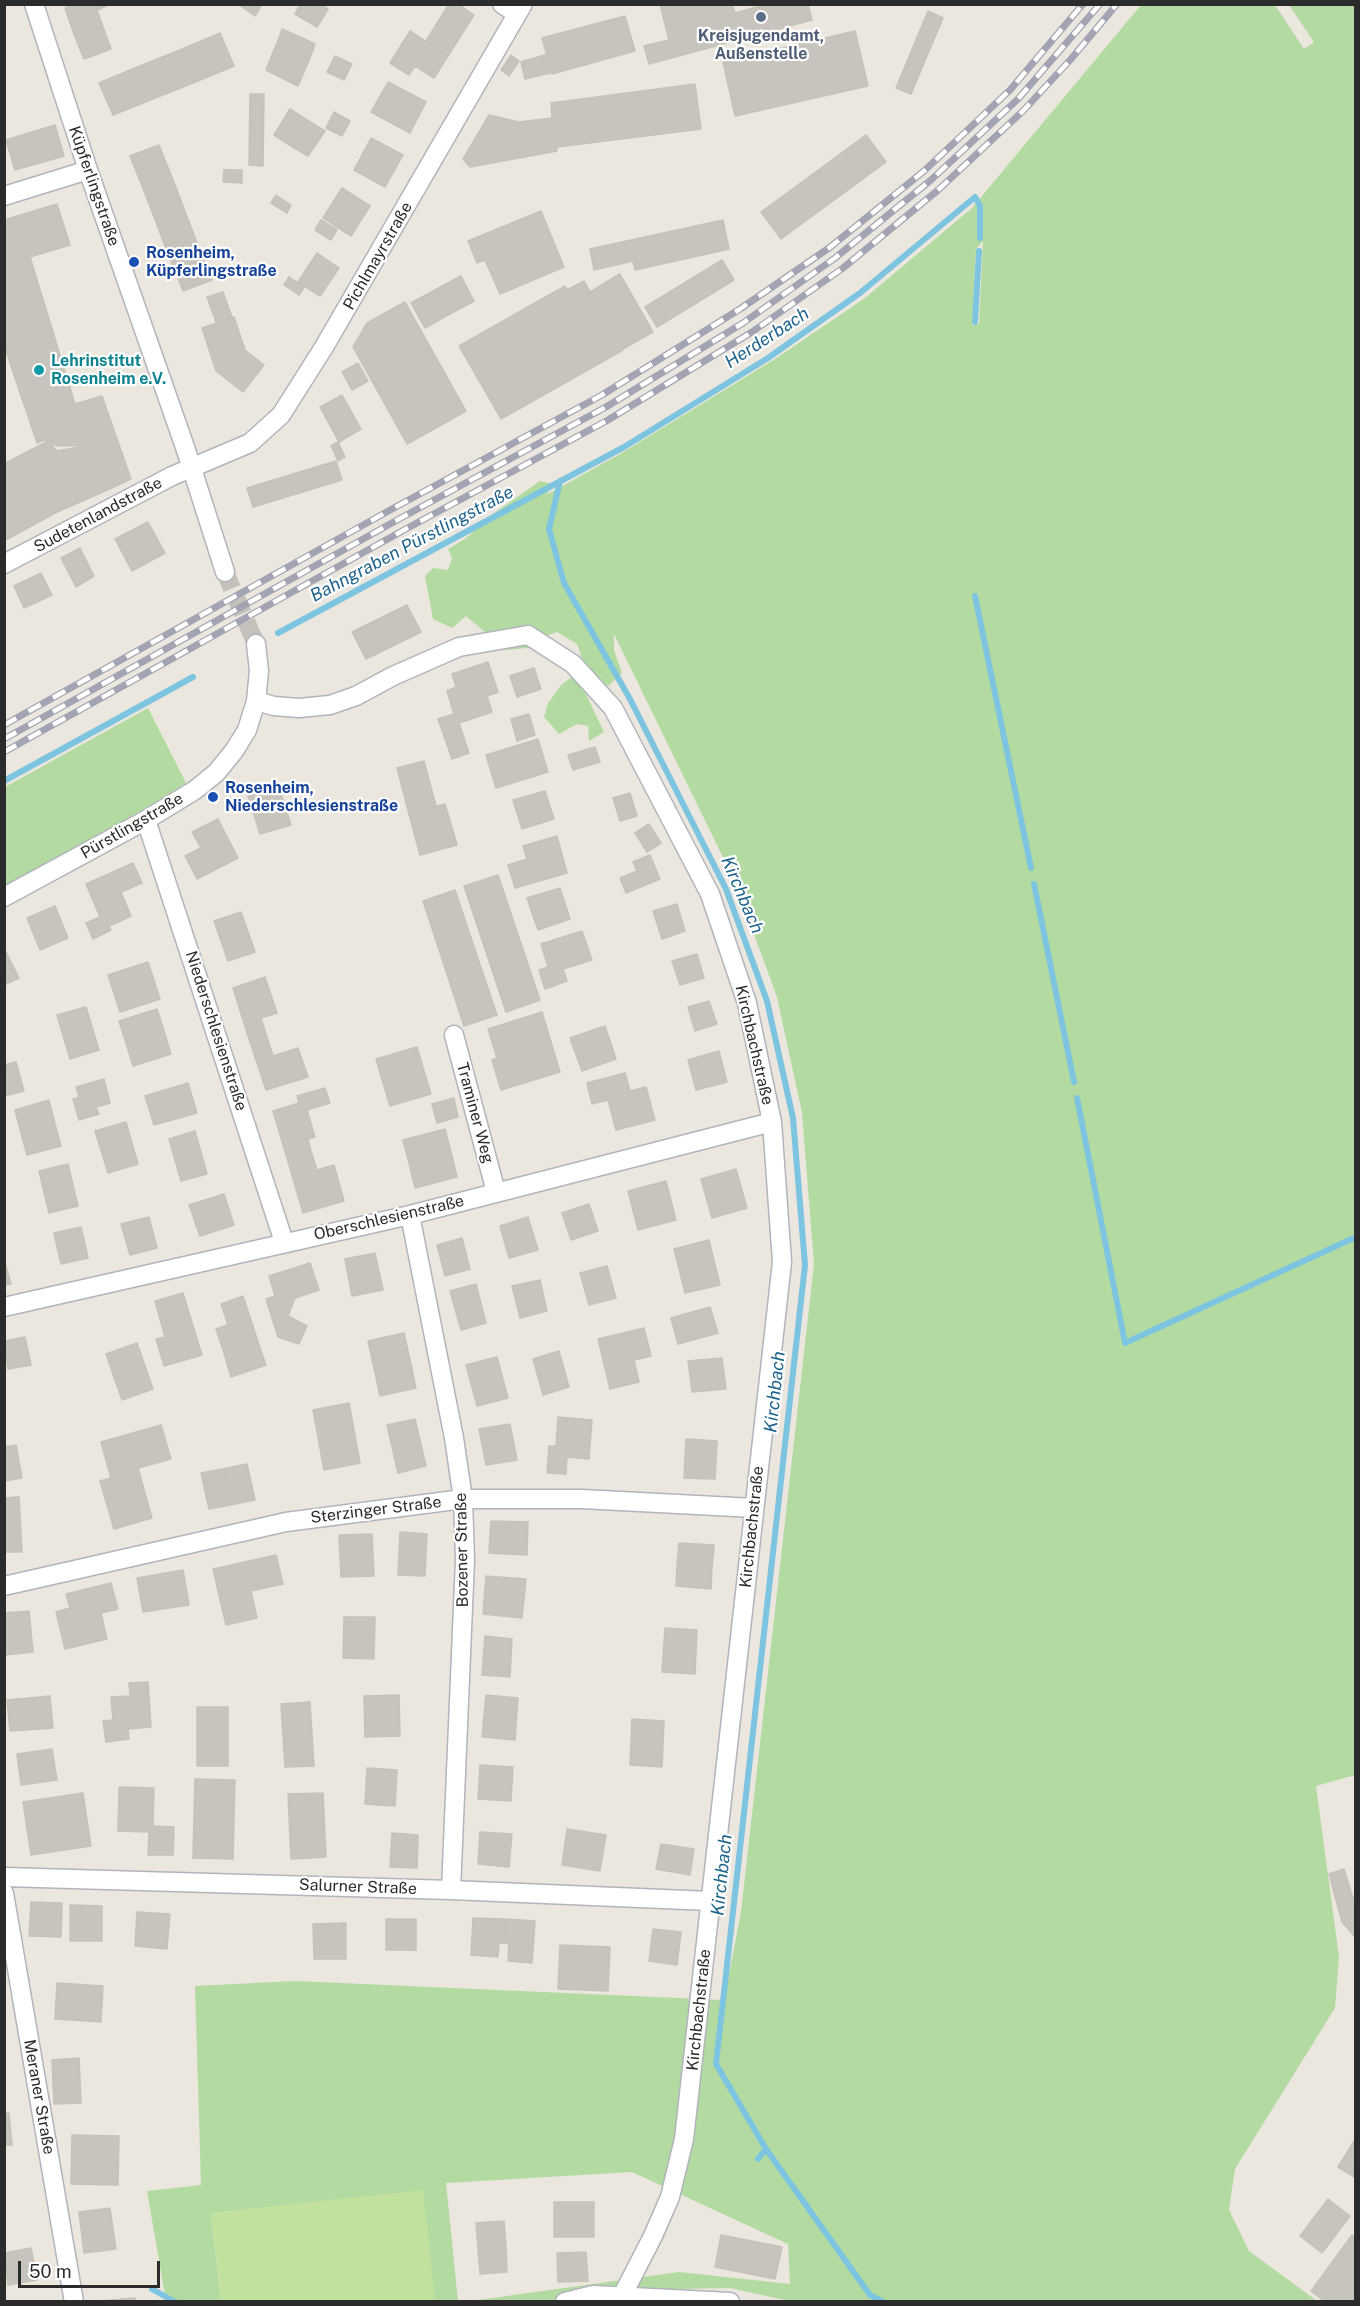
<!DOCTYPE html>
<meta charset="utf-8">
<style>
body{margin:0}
#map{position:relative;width:1360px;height:2306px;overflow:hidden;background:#ebe6de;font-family:"Public Sans",sans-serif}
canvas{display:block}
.frame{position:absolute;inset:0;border:6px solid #2b2b2b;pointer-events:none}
.scale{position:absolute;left:18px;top:2261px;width:142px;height:27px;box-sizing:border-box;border:3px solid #2b2b2b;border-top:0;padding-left:8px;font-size:18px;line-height:21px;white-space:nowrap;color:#2b2b2b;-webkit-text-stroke:4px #fff;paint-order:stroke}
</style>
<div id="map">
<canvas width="1360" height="2306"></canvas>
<div class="frame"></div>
<div class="scale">50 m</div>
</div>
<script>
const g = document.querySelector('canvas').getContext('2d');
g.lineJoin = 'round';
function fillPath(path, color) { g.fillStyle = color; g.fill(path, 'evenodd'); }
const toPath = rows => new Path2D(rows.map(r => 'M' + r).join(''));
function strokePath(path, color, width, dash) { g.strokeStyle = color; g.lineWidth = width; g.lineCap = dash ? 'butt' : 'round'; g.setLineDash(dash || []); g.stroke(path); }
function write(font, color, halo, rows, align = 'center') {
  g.font = font + ' "Public Sans",sans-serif'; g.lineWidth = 4.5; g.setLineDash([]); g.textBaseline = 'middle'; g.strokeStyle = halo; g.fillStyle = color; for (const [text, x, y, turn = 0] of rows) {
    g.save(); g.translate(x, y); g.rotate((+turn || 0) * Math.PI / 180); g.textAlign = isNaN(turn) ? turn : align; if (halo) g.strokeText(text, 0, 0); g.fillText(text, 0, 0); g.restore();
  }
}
const green = toPath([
 [1141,5,1275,5,1304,49,1314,42,1289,5,1355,5,1355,1775,1316,1786,1339,1957,1335,2008,1235,2169,1229,2210,1249,2251,1317,2301,794,2302,730,2288,676,2289,659,2301,471,2301,679,2272,790,2284,788,2244,632,2172,446,2183,458,2301,420,2301,435,2299,211,2213,221,2301,166,2301,147,2191,201,2185,195,1986,295,1981,724,2000,741,1912,814,1264,802,1113,777,997,735,882,614,634,614,650,622,673,608,686,595,684,582,686,604,732,589,741,588,726,577,724,559,734,544,717,548,703,562,684,585,668,577,644,557,632,543,637,528,648,506,650,466,616,452,628,433,619,425,576,433,568,448,570,452,558,448,549,465,539,497,511,540,481,549,483,548,494,620,454,775,359,865,298,972,208],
 [983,241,979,324,972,325,976,249],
 [148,708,186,783,143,812,5,887,5,787]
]);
const pitch = toPath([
 [423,2190,435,2300,221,2301,211,2213]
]);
const stream = toPath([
 [975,322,979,251],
 [560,481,549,529,564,583,630,699,726,889,767,1001,793,1118,805,1265,716,2064,766,2149,870,2295,883,2302],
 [975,596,1031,868],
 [278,633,624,447,768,358,860,293,975,197,980,206,980,238],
 [4,781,193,677],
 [1034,884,1074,1082],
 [1077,1098,1125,1343,1356,1237],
 [758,2159,766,2149],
 [152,2289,175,2302]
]);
const building = toPath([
 [74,4,111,4,97,10,103,27,75,37,65,8,74,4],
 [238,4,262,4,255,16,238,4],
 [300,4,320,4,328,9,317,27,295,14,300,4],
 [449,4,458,4,474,15,448,56,426,41,449,4],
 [660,4,732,4,735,13,767,4,808,4,812,20,649,64,644,46,669,40,660,4],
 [928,11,943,18,911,94,896,88,928,11],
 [625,16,635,51,552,74,542,38,625,16],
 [103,27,111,49,84,59,75,37,103,27],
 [282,29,315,44,310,58,277,43,282,29],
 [410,31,448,56,434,78,415,66,409,75,390,63,410,31],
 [855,31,868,86,735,116,723,62,855,31],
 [220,33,234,66,193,83,180,50,220,33],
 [277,43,310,58,304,72,271,57,277,43],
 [180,50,193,83,153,99,140,66,180,50],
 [511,55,519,61,509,76,501,70,511,55],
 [545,55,550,73,525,79,521,62,545,55],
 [335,56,352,64,344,80,327,72,335,56],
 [271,57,304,72,298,86,266,70,271,57],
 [140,66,153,99,113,115,99,83,140,66],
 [388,82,426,102,410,133,371,112,388,82],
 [695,84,701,129,557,147,557,151,470,167,463,159,489,115,519,122,552,118,551,103,695,84],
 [250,94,264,94,263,166,249,165,250,94],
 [290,109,307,120,291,146,274,135,290,109],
 [334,112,350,121,342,136,326,128,334,112],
 [307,120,325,131,308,156,291,146,307,120],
 [55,125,64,156,15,170,6,140,55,125],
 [866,135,886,162,781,239,761,212,866,135],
 [371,138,403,155,385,187,354,170,371,138],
 [159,145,177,190,148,201,130,156,159,145],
 [224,170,242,170,242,183,223,182,224,170],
 [342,188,370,206,351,236,323,218,342,188],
 [177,190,194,235,165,246,148,201,177,190],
 [276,195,291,205,287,213,271,203,276,195],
 [57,204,70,245,30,257,75,404,102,396,131,479,105,491,89,445,58,446,44,440,37,443,4,345,4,220,57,204],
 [541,211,564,267,500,294,485,260,477,263,468,241,541,211],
 [321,220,337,230,331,240,315,230,321,220],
 [723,220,729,249,635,270,633,261,594,270,590,249,723,220],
 [194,235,212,280,183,291,165,246,194,235],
 [317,253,339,268,320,296,298,282,317,253],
 [722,260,734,280,657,327,645,307,722,260],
 [620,274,653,332,623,349,590,292,620,274],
 [461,276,474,301,448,315,435,290,461,276],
 [289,277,304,287,299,295,284,285,289,277],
 [584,281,623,350,501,419,459,346,565,286,567,290,584,281],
 [435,290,448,315,425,328,411,303,435,290],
 [223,292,232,317,216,322,207,297,223,292],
 [405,302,466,411,407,444,353,347,367,323,405,302],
 [234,317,245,350,264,365,243,392,216,371,202,328,234,317],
 [358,363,368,381,352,390,342,372,358,363],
 [342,395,361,429,339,442,320,407,342,395],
 [48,441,57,451,89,445,105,491,55,513,4,541,4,464,48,441],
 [338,442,345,457,338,461,331,446,338,442],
 [336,461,342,480,253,507,247,488,336,461],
 [148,522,165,553,132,571,115,539,148,522],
 [80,548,94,576,76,587,61,558,80,548],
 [41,573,52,595,24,608,14,586,41,573],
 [407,605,421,632,366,659,352,632,407,605],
 [488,662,498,692,487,696,492,712,459,723,469,753,452,759,438,719,454,714,447,691,456,687,452,674,488,662],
 [534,668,541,689,517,697,510,676,534,668],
 [529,714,535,735,517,741,511,719,529,714],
 [538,739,548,772,496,788,486,755,538,739],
 [595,747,600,762,573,770,568,755,595,747],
 [424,761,436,806,409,814,397,768,424,761],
 [279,787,291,825,260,834,248,796,279,787],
 [545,791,554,819,522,829,513,800,545,791],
 [630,793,637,816,620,821,613,798,630,793],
 [445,804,457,845,420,855,409,814,445,804],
 [218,819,238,858,197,879,185,856,201,848,192,832,218,819],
 [649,824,661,843,647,852,635,833,649,824],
 [557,836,567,873,515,888,508,865,527,859,523,846,557,836],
 [650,855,660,879,626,893,620,878,637,871,633,862,650,855],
 [133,863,142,883,121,892,131,916,109,926,111,930,93,939,86,923,100,917,86,884,133,863],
 [498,875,540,1000,506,1012,464,886,498,875],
 [560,888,570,919,538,930,527,898,560,888],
 [455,890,497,1015,464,1026,423,901,455,890],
 [677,904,685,931,662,939,653,911,677,904],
 [55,906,68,938,40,950,27,918,55,906],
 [241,912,255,952,228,961,214,921,241,912],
 [582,931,592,960,563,969,567,981,545,989,539,970,548,967,541,944,582,931],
 [4,948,19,978,4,985,4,948],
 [697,954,704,978,680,985,672,961,697,954],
 [148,962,160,999,120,1012,108,975,148,962],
 [265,977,277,1013,261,1018,266,1034,249,1039,233,988,265,977],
 [709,1001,717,1024,695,1031,688,1007,709,1001],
 [86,1007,99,1050,70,1059,57,1015,86,1007],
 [157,1009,164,1031,126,1043,119,1021,157,1009],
 [542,1012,560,1072,501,1090,492,1060,497,1058,488,1029,542,1012],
 [605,1026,616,1059,582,1071,570,1038,605,1026],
 [164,1031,171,1054,133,1066,126,1043,164,1031],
 [266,1034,273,1056,298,1048,308,1077,266,1090,249,1039,266,1034],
 [417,1047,424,1071,383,1083,376,1059,417,1047],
 [719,1051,727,1082,696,1090,688,1060,719,1051],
 [16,1062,24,1091,4,1096,4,1065,16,1062],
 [424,1071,431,1094,390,1106,383,1083,424,1071],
 [625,1073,630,1091,646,1087,655,1120,616,1130,608,1100,592,1104,587,1083,625,1073],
 [104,1079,110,1103,96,1107,99,1114,79,1120,73,1099,79,1097,76,1087,104,1079],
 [188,1083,197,1113,154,1125,145,1096,188,1083],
 [325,1088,330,1103,307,1110,315,1137,308,1139,311,1151,287,1158,273,1111,299,1103,297,1096,325,1088],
 [454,1098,458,1117,437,1123,432,1104,454,1098],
 [49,1100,55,1124,21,1133,15,1110,49,1100],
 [126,1122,138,1164,108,1173,95,1131,126,1122],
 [55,1124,61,1146,27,1155,21,1133,55,1124],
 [445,1129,451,1152,409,1163,403,1140,445,1129],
 [195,1131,207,1174,181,1181,169,1139,195,1131],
 [311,1151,317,1170,334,1165,344,1201,303,1213,287,1158,311,1151],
 [451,1152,457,1177,415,1188,409,1163,451,1152],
 [68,1164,73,1185,44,1192,39,1171,68,1164],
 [736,1169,747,1208,712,1218,701,1179,736,1169],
 [666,1181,676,1220,638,1230,628,1191,666,1181],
 [73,1185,78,1206,49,1213,44,1192,73,1185],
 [224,1194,234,1225,200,1236,189,1205,224,1194],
 [589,1204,598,1231,571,1240,562,1213,589,1204],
 [149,1217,157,1248,130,1255,121,1224,149,1217],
 [528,1217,538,1250,509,1258,500,1226,528,1217],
 [81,1227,88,1258,61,1264,54,1233,81,1227],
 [462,1238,470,1269,445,1276,437,1245,462,1238],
 [709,1240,720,1285,685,1293,674,1249,709,1240],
 [375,1253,383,1290,352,1296,345,1259,375,1253],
 [4,1259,11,1284,4,1285,4,1259],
 [310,1263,319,1290,295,1298,288,1316,307,1326,299,1344,278,1337,266,1299,275,1296,269,1276,310,1263],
 [607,1266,616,1298,589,1305,580,1273,607,1266],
 [540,1280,547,1311,520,1318,512,1286,540,1280],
 [476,1284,486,1323,461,1330,450,1291,476,1284],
 [183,1293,202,1355,164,1366,156,1339,165,1337,155,1301,183,1293],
 [243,1296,250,1317,228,1325,221,1304,243,1296],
 [710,1307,718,1333,678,1344,671,1318,710,1307],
 [250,1317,258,1342,224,1353,216,1329,250,1317],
 [644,1328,651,1356,634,1360,639,1382,610,1389,598,1339,644,1328],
 [404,1333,408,1351,372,1359,368,1341,404,1333],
 [25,1337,31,1365,8,1369,4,1341,25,1337],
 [258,1342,266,1365,231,1377,224,1353,258,1342],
 [137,1343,153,1389,122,1400,106,1354,137,1343],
 [408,1351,412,1369,376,1377,372,1359,408,1351],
 [559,1351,569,1387,543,1395,533,1359,559,1351],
 [497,1357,508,1398,477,1406,466,1365,497,1357],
 [722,1358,726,1389,692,1392,688,1361,722,1358],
 [412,1369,416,1388,380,1396,376,1377,412,1369],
 [349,1403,360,1463,324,1470,313,1410,349,1403],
 [558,1417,592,1420,589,1459,567,1457,566,1474,547,1473,549,1446,556,1446,558,1417],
 [415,1419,426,1466,398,1473,387,1425,415,1419],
 [510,1424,517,1460,486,1465,479,1429,510,1424],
 [161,1425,171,1459,138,1468,152,1518,114,1529,100,1481,111,1478,101,1442,161,1425],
 [686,1439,717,1441,715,1479,684,1478,686,1439],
 [16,1445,22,1478,4,1481,4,1447,16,1445],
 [247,1464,255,1500,230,1505,223,1469,247,1464],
 [223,1469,230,1505,209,1509,201,1473,223,1469],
 [19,1497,22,1552,4,1552,4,1498,19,1497],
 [491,1521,528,1522,527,1555,489,1553,491,1521],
 [400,1532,427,1534,425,1576,398,1575,400,1532],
 [372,1534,374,1576,341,1577,339,1535,372,1534],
 [679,1543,714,1545,712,1567,677,1565,679,1543],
 [276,1555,283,1584,251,1591,257,1618,226,1625,213,1569,276,1555],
 [677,1565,712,1567,711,1589,676,1586,677,1565],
 [183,1570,189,1605,143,1612,137,1578,183,1570],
 [486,1576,526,1579,522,1618,483,1614,486,1576],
 [111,1583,118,1609,101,1613,107,1639,65,1649,56,1612,70,1608,66,1594,111,1583],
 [29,1611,33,1652,4,1655,4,1613,29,1611],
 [344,1617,375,1617,374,1659,343,1658,344,1617],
 [665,1628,697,1630,695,1674,662,1672,665,1628],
 [485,1636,512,1639,510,1677,482,1675,485,1636],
 [148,1682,151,1727,128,1729,129,1739,106,1742,103,1721,113,1720,111,1697,130,1696,129,1683,148,1682],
 [399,1695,400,1736,365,1737,364,1696,399,1695],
 [486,1695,518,1698,515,1740,482,1737,486,1695],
 [50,1696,53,1728,10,1731,7,1700,50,1696],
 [310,1702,314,1766,285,1767,281,1704,310,1702],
 [197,1707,228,1707,228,1766,197,1766,197,1707],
 [632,1719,664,1721,662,1767,630,1765,632,1719],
 [52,1749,57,1780,21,1785,17,1754,52,1749],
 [480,1765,513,1767,511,1801,478,1799,480,1765],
 [367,1768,397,1770,395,1806,365,1804,367,1768],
 [195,1779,235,1780,233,1859,193,1858,195,1779],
 [119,1787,154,1788,153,1826,174,1827,173,1855,148,1855,149,1832,118,1831,119,1787],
 [83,1793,87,1820,27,1829,23,1802,83,1793],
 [323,1793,326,1857,291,1859,288,1794,323,1793],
 [87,1820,91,1846,31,1855,27,1829,87,1820],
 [567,1829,606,1835,600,1871,562,1865,567,1829],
 [480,1832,512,1834,509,1867,478,1864,480,1832],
 [392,1833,418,1835,417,1868,390,1867,392,1833],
 [661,1844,694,1849,690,1875,656,1869,661,1844],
 [1344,1869,1356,1908,1356,1938,1342,1922,1329,1874,1344,1869],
 [31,1902,62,1903,61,1937,29,1936,31,1902],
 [70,1905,102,1906,102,1941,70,1941,70,1905],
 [137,1912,170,1914,167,1949,135,1946,137,1912],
 [473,1918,505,1919,504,1943,499,1943,498,1957,471,1955,473,1918],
 [386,1919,416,1919,416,1950,386,1950,386,1919],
 [505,1919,535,1921,532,1963,508,1961,509,1944,504,1943,505,1919],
 [346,1923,346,1959,314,1959,313,1924,346,1923],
 [653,1929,681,1932,677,1965,649,1961,653,1929],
 [560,1945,610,1947,608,1991,558,1989,560,1945],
 [57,1983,103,1986,101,2022,55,2019,57,1983],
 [79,2058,81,2103,54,2104,52,2060,79,2058],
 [9,2113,12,2145,4,2145,4,2114,9,2113],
 [72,2135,119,2136,118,2185,71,2184,72,2135],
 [1356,2138,1356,2178,1338,2167,1356,2138],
 [1328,2199,1350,2216,1322,2253,1300,2236,1328,2199],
 [554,2202,594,2202,594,2237,554,2237,554,2202],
 [110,2208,116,2249,84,2253,79,2212,110,2208],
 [504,2221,506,2247,478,2249,476,2223,504,2221],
 [721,2235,782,2247,775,2279,715,2267,721,2235],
 [1352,2235,1356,2238,1356,2302,1325,2302,1311,2291,1352,2235],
 [506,2247,507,2272,480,2274,478,2249,506,2247],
 [31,2248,37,2280,8,2285,4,2253,31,2248],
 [586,2252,588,2281,558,2282,557,2253,586,2252],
 [135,2298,135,2302,100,2301,135,2298]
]);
const minorTunnel = toPath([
 [225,572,256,644]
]);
const minor = toPath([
 [34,4,88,170,186,450,225,572],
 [502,4,517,14],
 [4,196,88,170],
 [4,564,172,476,250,443,281,415,324,347,523,4],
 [256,701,274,706,299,708,330,705,356,696,393,676,459,647,528,635,573,664,613,708,710,894,747,1003,772,1122,782,1262,684,2139,670,2197,653,2236,619,2302],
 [146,820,284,1242],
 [4,897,146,820,195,790,216,773,234,751,247,730,256,701,259,671,256,644],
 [454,1035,496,1192],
 [410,1215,454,1438,463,1499,465,1560,451,1890],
 [4,1307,410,1215,772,1122],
 [4,1586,286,1522,463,1499,582,1499,754,1508],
 [4,1877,451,1890,710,1901],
 [4,1893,74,2302],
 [565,2302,593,2295,730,2302]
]);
const rail = toPath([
 [4,725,392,509,602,395,740,309,829,248,924,171,1010,90,1083,4],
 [4,739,399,519,606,407,743,323,835,258,931,180,1018,99,1100,4],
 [4,752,404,530,608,420,752,332,843,268,937,191,1024,110,1071,59,1117,4]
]);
const markers = [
 [761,17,6,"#5c6f8a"],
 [134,262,6,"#1a4fb4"],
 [39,370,6,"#0f9aa8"],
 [213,797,6,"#1a4fb4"]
];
const serviceNames = [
 ["Kreisjugendamt,",761,36],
 ["Außenstelle",761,54]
];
const streetNames = [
 ["Küpferlingstraße",94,186,71],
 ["Pichlmayrstraße",378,256,-60],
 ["Sudetenlandstraße",98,515,-28],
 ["Pürstlingstraße",132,826,-30],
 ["Niederschlesienstraße",216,1031,72],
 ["Kirchbachstraße",754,1045,77],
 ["Traminer Weg",475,1113,75],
 ["Oberschlesienstraße",389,1218,-13],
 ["Sterzinger Straße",376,1510,-7],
 ["Kirchbachstraße",752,1527,-84],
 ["Bozener Straße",462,1550,-91],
 ["Salurner Straße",358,1887,2],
 ["Kirchbachstraße",699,2010,-84],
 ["Meraner Straße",39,2097,80]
];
const transitNames = [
 ["Rosenheim,",146,253],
 ["Küpferlingstraße",146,271],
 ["Rosenheim,",225,788],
 ["Niederschlesienstraße",225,806]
];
const cultureNames = [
 ["Lehrinstitut",51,361],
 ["Rosenheim e.V.",51,379]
];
const waterNames = [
 ["Herderbach",767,338,-33],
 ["Bahngraben Pürstlingstraße",412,544,-28],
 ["Kirchbach",742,895,67],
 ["Kirchbach",775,1392,-84],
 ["Kirchbach",722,1875,-84]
];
fillPath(green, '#b3dba1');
fillPath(pitch, '#c3e19e');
strokePath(stream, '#7dc4e1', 6);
fillPath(building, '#c7c4bd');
strokePath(building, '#c6c2b8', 1.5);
strokePath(minorTunnel, '#c5c1ba', 18, [18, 9]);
strokePath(minor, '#b2b4bd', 21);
strokePath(minor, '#fff', 18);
strokePath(rail, '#a2a4b3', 7);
strokePath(rail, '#fff', 4.5, [14]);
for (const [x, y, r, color] of markers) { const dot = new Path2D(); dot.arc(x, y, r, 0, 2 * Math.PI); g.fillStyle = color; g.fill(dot); strokePath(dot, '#fff', 2); }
write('bold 16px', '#4e5e75', '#fff', serviceNames);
write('16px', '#2b2b2b', '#fff', streetNames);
write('bold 16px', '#164399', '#fff', transitNames, 'left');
write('bold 16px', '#0d838f', '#fff', cultureNames, 'left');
write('italic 18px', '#1d638c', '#fff', waterNames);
</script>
